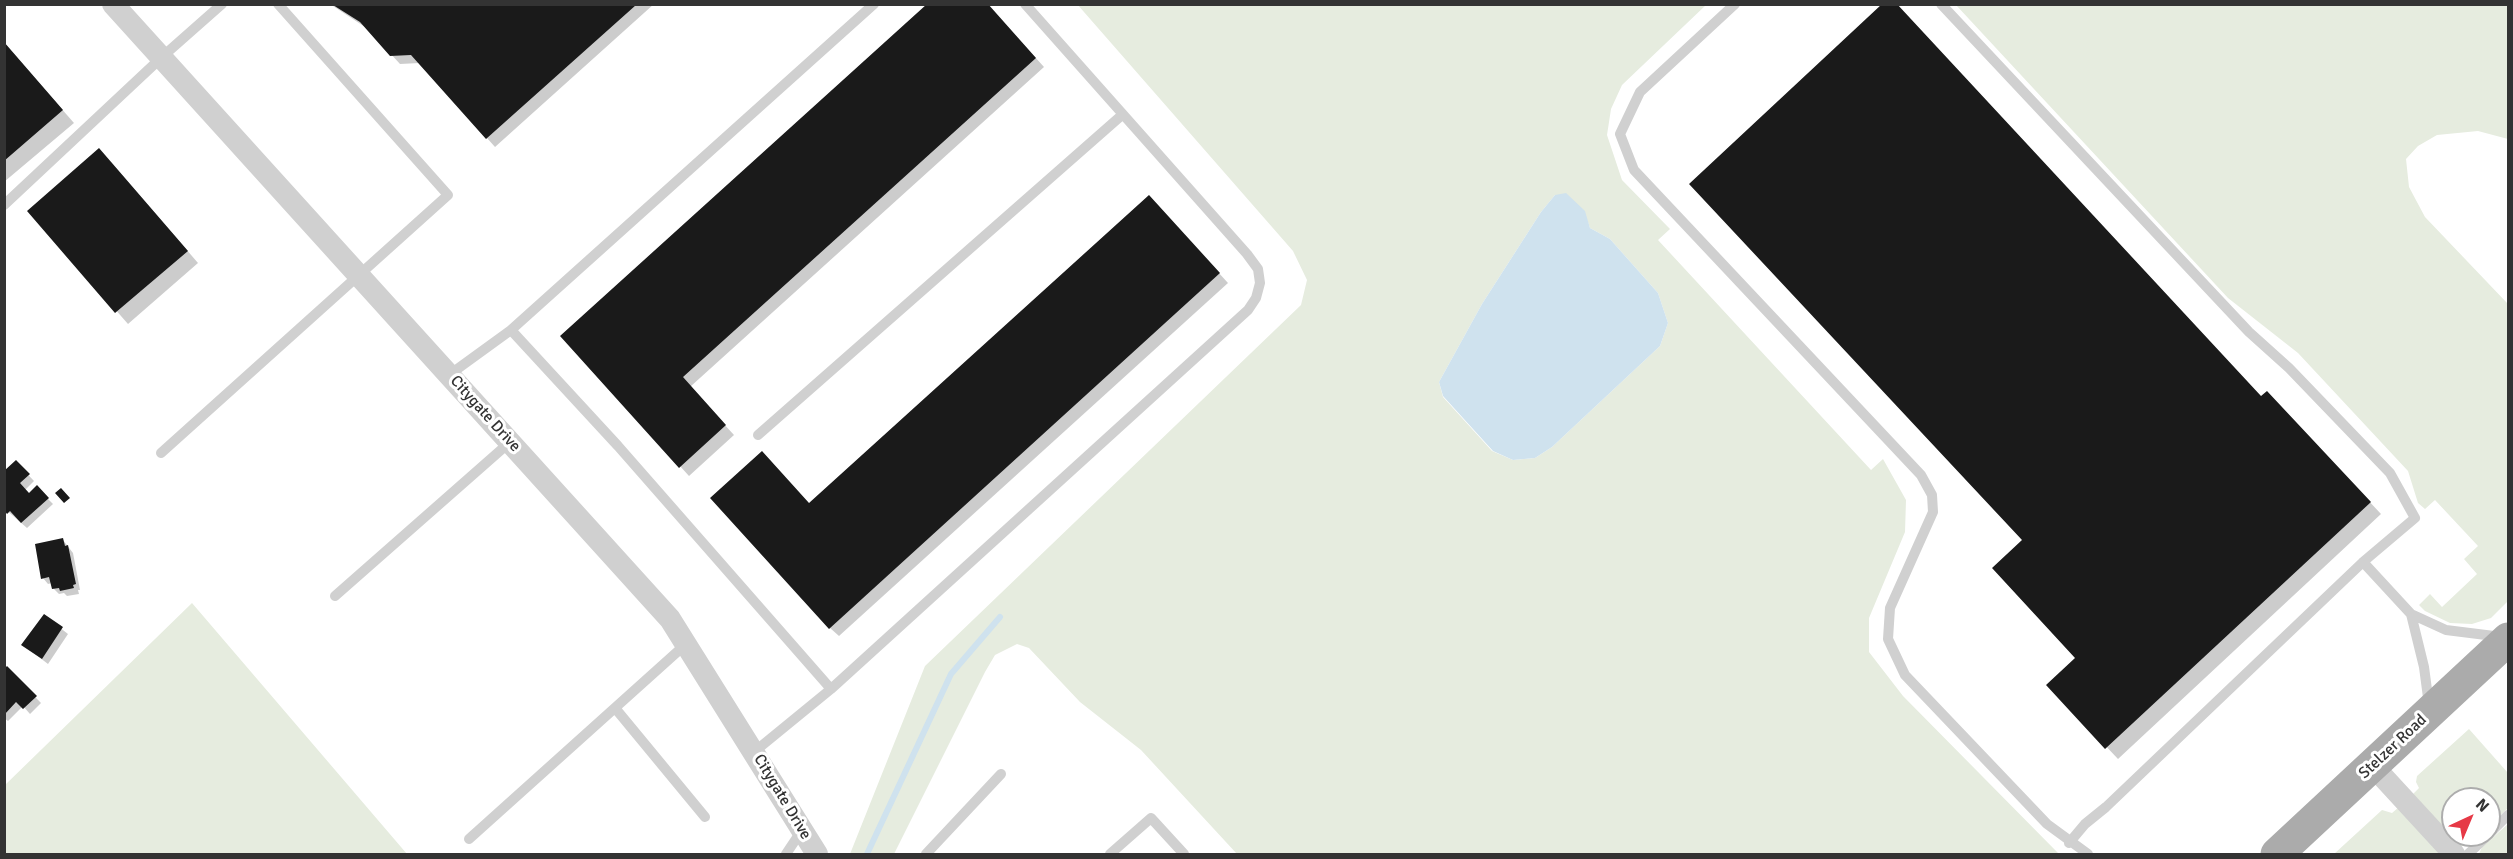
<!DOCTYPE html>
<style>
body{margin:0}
#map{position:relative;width:2513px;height:859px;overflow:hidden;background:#fff;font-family:Signika,sans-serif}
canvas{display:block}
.frame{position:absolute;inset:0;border:6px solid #333;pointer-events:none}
.north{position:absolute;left:2441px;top:787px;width:60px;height:60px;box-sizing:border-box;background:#fff;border:2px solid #adadad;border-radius:50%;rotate:44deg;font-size:16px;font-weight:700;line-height:24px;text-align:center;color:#333}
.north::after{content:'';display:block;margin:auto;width:21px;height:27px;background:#e63946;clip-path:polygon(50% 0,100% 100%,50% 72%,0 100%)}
</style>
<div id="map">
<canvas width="2513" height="859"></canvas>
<div class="frame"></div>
<div class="north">N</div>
</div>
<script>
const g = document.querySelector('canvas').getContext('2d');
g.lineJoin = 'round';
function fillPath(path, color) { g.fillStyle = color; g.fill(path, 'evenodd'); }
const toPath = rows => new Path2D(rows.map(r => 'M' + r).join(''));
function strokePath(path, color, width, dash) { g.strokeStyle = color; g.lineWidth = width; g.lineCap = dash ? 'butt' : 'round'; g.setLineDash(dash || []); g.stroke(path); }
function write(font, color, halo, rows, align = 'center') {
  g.font = font + ' Signika,sans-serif'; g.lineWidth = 6; g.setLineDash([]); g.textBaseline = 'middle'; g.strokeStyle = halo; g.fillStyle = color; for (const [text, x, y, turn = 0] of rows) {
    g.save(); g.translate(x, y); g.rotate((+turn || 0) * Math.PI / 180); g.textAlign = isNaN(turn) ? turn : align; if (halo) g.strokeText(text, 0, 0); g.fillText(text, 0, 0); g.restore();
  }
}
const green = toPath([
 [1077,4,1706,5,1622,85,1611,109,1607,135,1622,180,1670,229,1658,240,1871,470,1883,459,1906,500,1905,532,1869,618,1869,652,1903,696,2059,854,1237,854,1141,750,1080,702,1029,648,1017,644,995,655,985,672,894,854,850,854,925,666,1301,305,1307,280,1293,251],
 [1555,195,1584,211,1590,228,1610,239,1658,293,1668,323,1660,346,1552,447,1535,458,1513,460,1492,451,1443,397,1439,382,1482,304,1541,212],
 [1956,5,2508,5,2508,139,2478,131,2437,135,2418,146,2406,159,2409,187,2425,217,2508,304,2508,601,2491,618,2472,624,2450,623,2425,611,2419,605,2430,594,2442,607,2477,574,2464,559,2478,546,2435,500,2425,509,2418,503,2408,471,2298,353,2228,298],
 [192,603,407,854,5,854,5,785],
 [2469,729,2508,773,2508,808,2489,826,2489,799,2453,799,2453,835,2480,835,2469,846,2460,846,2413,794,2419,788,2416,782,2417,776],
 [2399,807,2448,854,2334,854,2382,810,2392,813],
 [2508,824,2508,854,2479,854,2482,847]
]);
const water = toPath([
 [1566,193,1585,211,1590,228,1610,239,1658,293,1668,323,1660,346,1552,447,1535,458,1513,460,1493,451,1443,396,1439,382,1482,304,1541,212,1555,195]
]);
const shadow = toPath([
 [330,4,654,4,495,147,420,63,400,64,368,29],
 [987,4,1044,67,690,387,734,435,689,476,562,336],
 [4,43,74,123,4,182],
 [111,162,198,263,128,324,29,211],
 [1157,205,1228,283,839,636,830,628,810,505],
 [2262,397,2278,404,2381,514,2118,759,2048,685,2078,658],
 [16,462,34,481,25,490,29,495,37,488,53,504,27,528,4,508],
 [63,540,73,553,80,590,78,590,79,594,67,596,64,593,59,594,53,588,52,583,48,584,43,578],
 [45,616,68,634,48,664,23,645],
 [7,668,41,703,30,714,23,706,8,721,4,718,4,670]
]);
const stream = toPath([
 [867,854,951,674,1000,617]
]);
const building = toPath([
 [927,4,988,4,1036,58,683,377,726,425,679,468,560,336],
 [1882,4,1897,4,2261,396,2267,391,2371,502,2105,749,2046,685,2075,658,1992,568,2022,540,1689,184],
 [333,5,636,5,486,139,411,55,390,56,360,22],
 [4,42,63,110,4,161],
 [99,148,188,251,115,313,27,211],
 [1149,195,1220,273,829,629,710,498,762,451,809,503],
 [16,460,30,474,20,483,29,493,37,485,49,498,21,523,10,511,7,514,4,510,4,471],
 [61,488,70,498,64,503,55,493],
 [63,538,65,546,68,545,76,584,73,585,74,588,60,591,59,588,52,589,49,577,41,579,35,544],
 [44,614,63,627,42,659,21,645],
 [7,666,37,696,23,709,16,702,5,714,5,668]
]);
const lane = toPath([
 [1735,4,1640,92,1620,134,1634,170,1921,475,1932,495,1933,512,1890,608,1888,639,1905,675,2047,824,2088,854],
 [1941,4,2249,332,2289,368,2390,473,2415,518,2363,562,2106,807,2085,824,2069,843],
 [4,205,162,57,222,4],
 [511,330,618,446,831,689],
 [449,375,511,330,874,4],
 [758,435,1122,115],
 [161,453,448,195,278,4],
 [2363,562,2411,614,2446,630,2502,637],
 [335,596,510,442],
 [2411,614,2424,667,2429,705],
 [615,708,705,817],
 [754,752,831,689,1248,310,1256,298,1260,283,1258,269,1247,254,1025,4],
 [2489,834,2508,815],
 [469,839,686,644],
 [786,854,802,830],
 [926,854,1001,774],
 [1110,854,1151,818,1184,854],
 [2468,854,2488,835]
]);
const street = toPath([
 [113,4,670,619,817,854],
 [2373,766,2454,854]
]);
const primary = toPath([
 [2277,854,2508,639]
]);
const streetNames = [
 ["Citygate Drive",485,414,48],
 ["Stelzer Road",2393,747,-43],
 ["Citygate Drive",782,797,59]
];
fillPath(green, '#e6ecdf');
fillPath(water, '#cfe2ee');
fillPath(shadow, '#0003');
strokePath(stream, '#cfe2ee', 6);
fillPath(building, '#1a1a1a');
strokePath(lane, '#d0d0d0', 10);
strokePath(street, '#d0d0d0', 22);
strokePath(primary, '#ababab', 33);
write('16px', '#333', '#fff', streetNames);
</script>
